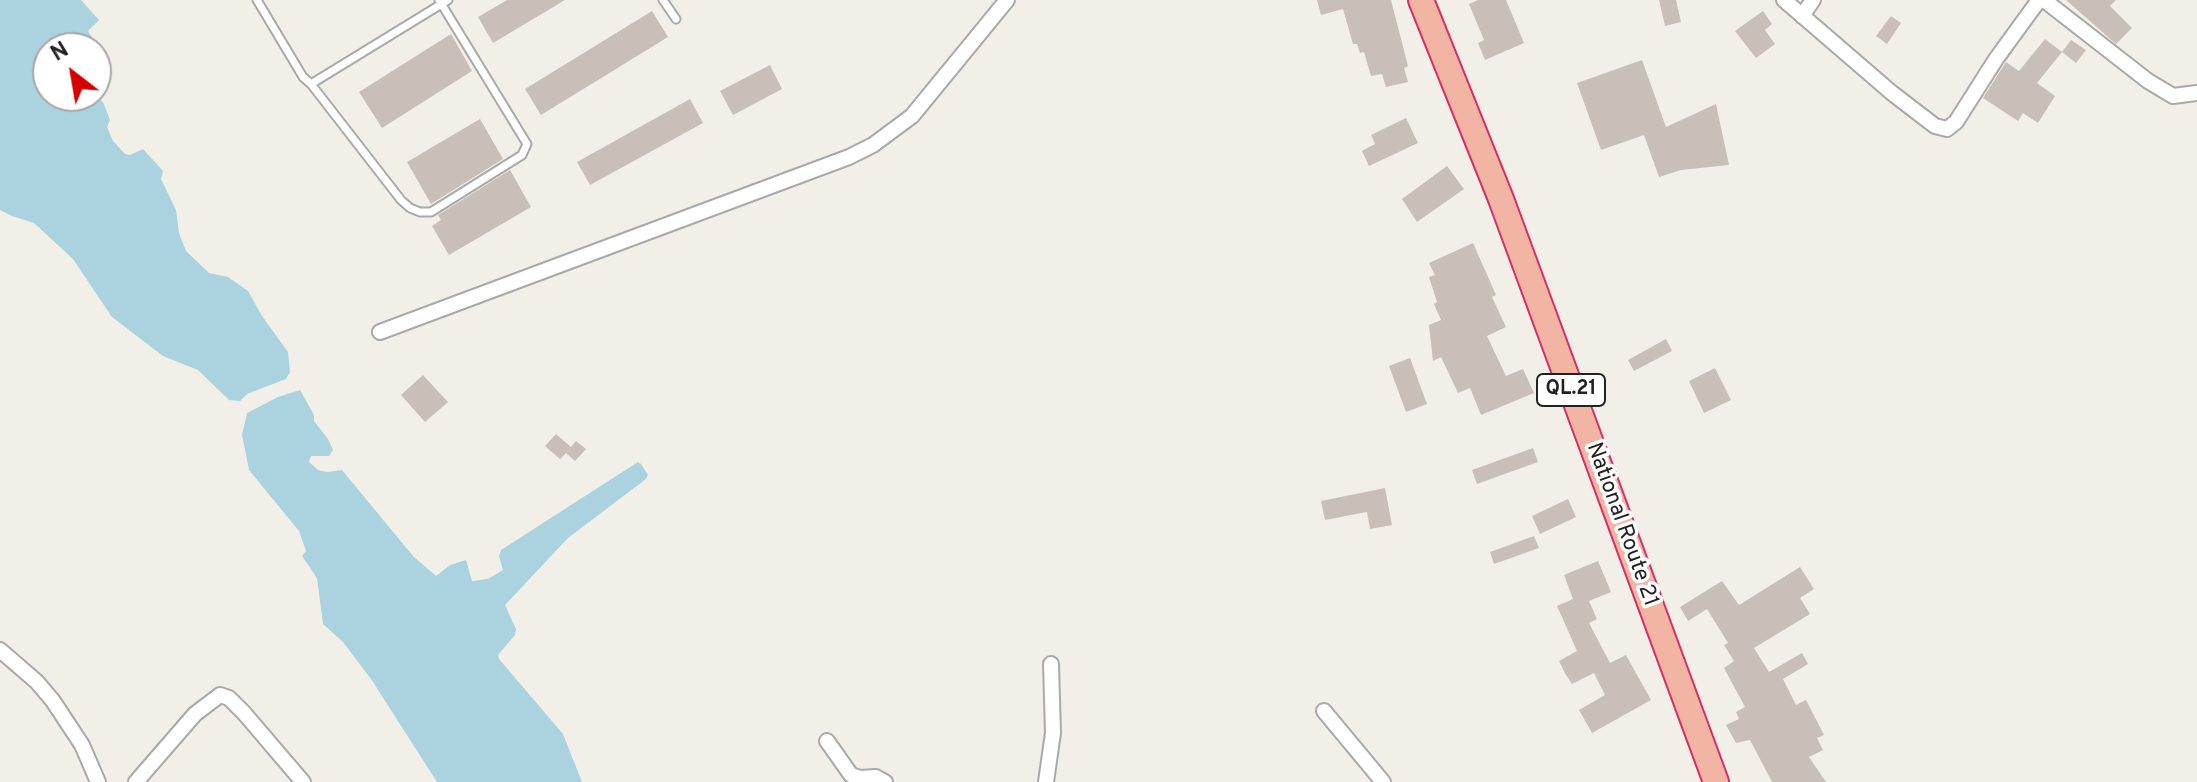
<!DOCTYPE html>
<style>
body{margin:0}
#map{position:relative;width:2197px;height:782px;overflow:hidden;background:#f2efe9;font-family:Overpass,sans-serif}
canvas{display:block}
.north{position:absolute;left:32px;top:32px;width:80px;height:80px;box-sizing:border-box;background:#fff;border:2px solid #a7a7a7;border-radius:50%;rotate:329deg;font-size:22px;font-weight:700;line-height:32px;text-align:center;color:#222}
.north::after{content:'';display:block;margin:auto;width:28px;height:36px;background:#d40000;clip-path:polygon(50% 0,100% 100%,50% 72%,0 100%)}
</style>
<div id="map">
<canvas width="2197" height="782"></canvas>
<div class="north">N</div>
</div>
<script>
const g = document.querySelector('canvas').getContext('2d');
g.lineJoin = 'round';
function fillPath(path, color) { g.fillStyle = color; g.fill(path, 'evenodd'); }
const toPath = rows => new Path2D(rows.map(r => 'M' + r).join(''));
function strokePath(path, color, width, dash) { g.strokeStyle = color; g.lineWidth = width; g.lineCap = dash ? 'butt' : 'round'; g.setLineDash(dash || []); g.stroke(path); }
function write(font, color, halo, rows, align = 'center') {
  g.font = font + ' Overpass,sans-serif'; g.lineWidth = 7; g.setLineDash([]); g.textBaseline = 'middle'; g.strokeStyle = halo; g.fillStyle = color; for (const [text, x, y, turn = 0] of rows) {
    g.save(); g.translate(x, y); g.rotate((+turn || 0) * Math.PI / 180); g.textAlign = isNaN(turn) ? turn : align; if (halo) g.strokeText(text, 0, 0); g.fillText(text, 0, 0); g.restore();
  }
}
const water = toPath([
 [0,0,81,0,99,20,88,31,98,48,96,57,96,48,48,48,48,96,95,96,103,102,110,120,107,127,113,141,125,154,130,155,143,149,163,171,161,179,176,210,179,233,186,251,209,273,228,277,248,291,262,316,288,352,290,372,286,379,247,394,240,401,229,400,198,370,163,356,112,317,73,259,34,223,12,216,0,210],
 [300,390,314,415,314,421,328,439,333,450,329,456,311,456,309,462,318,470,327,472,342,470,413,556,436,576,450,565,466,560,472,581,488,579,503,570,499,556,501,550,638,462,641,464,648,475,646,479,568,538,505,605,516,629,515,635,498,655,499,659,563,734,582,782,437,782,371,679,343,642,323,624,317,578,302,556,306,551,299,531,249,470,242,435,247,413,278,397]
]);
const building = toPath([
 [507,0,565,0,493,43,478,17],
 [1317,0,1391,0,1408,66,1404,68,1408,82,1386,87,1382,74,1371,76,1364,52,1360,53,1357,44,1353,44,1343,9,1321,15],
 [1478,0,1506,0,1524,43,1485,60,1478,43,1484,40,1469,4],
 [1659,0,1676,0,1681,22,1665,26],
 [2066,0,2116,0,2110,6,2132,28,2116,44],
 [652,11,668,37,541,115,525,89],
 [1763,11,1772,24,1765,30,1775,44,1756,58,1735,31],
 [1891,16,1901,23,1887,44,1876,36],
 [451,34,472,71,382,128,359,92],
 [2045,39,2062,52,2037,83,2055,96,2038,123,2023,113,2018,121,1983,98,2006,62,2019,71],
 [2071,40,2086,50,2076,63,2062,52],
 [1642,60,1666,127,1716,104,1729,165,1681,170,1659,177,1644,135,1601,150,1577,83],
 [770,65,782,89,733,115,720,91],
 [690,99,703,123,590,185,577,162],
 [1406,118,1418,143,1369,166,1362,151,1375,144,1371,135],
 [480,119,503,159,431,204,407,162],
 [1447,166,1464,189,1417,222,1402,199],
 [510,170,531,207,449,255,432,226,441,220,438,215],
 [1473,243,1496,295,1492,297,1506,327,1487,336,1506,376,1523,369,1534,393,1481,415,1470,388,1458,393,1441,357,1433,361,1429,325,1441,320,1434,304,1437,302,1429,277,1435,275,1429,263],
 [1666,339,1672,351,1634,371,1628,360],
 [1410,358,1427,404,1406,412,1389,366],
 [1715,368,1731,400,1704,413,1689,381],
 [423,375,448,402,425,422,401,395],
 [556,434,571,447,576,441,586,449,575,461,566,453,560,459,545,446],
 [1533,448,1538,462,1477,484,1472,470],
 [1385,488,1392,525,1370,529,1367,512,1325,520,1321,501],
 [1568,499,1576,517,1540,534,1532,516],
 [1534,536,1539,548,1494,564,1490,552],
 [1598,561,1611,592,1589,601,1597,619,1589,623,1610,663,1626,655,1651,700,1592,733,1579,710,1605,695,1594,673,1572,684,1566,675,1559,661,1577,651,1557,606,1573,599,1564,575],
 [1800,567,1814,589,1800,598,1810,614,1754,648,1769,672,1802,653,1808,664,1783,679,1796,705,1806,700,1824,735,1817,738,1823,750,1809,757,1826,782,1772,782,1750,740,1736,743,1726,725,1739,719,1736,712,1745,707,1724,668,1734,661,1724,645,1728,643,1707,609,1688,621,1680,607,1722,581,1739,605]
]);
const service = toPath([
 [257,0,303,77,311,84,401,200,410,208,420,212,431,212,522,155,527,144,439,0],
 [663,0,676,19],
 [311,84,448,0]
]);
const minor = toPath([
 [1784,0,1892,93,1935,126,1947,129,1956,122,1996,59,2039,0],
 [2044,0,2148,81,2173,96,2197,93],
 [1802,16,1813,0],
 [380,332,849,157,873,145,912,116,1007,0],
 [0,650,37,682,53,701,82,745,98,782],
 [1324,711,1383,782],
 [827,741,851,775,860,778,876,777,885,782],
 [136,782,195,714,220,695,229,698,244,713,303,782],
 [1046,782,1053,733,1051,664]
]);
const trunk = toPath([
 [1421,0,1501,199,1716,782]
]);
const shields = [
 [1571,390,68]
];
const shieldNames = [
 ["QL.21",1571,390]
];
const streetNames = [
 ["National Route 21",1621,525,70]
];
fillPath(water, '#aad3df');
fillPath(building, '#c7bfb8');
strokePath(service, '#a9a9a9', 11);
strokePath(minor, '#a9a9a9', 18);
strokePath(trunk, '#dc2a67', 28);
strokePath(service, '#fff', 7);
strokePath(minor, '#fff', 14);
strokePath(trunk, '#f2b4a3', 24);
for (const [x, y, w] of shields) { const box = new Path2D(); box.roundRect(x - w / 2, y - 16, w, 32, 6); g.fillStyle = '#fff'; g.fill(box); strokePath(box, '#222', 2); }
write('bold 20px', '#222', null, shieldNames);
write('22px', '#222', '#fff', streetNames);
</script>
